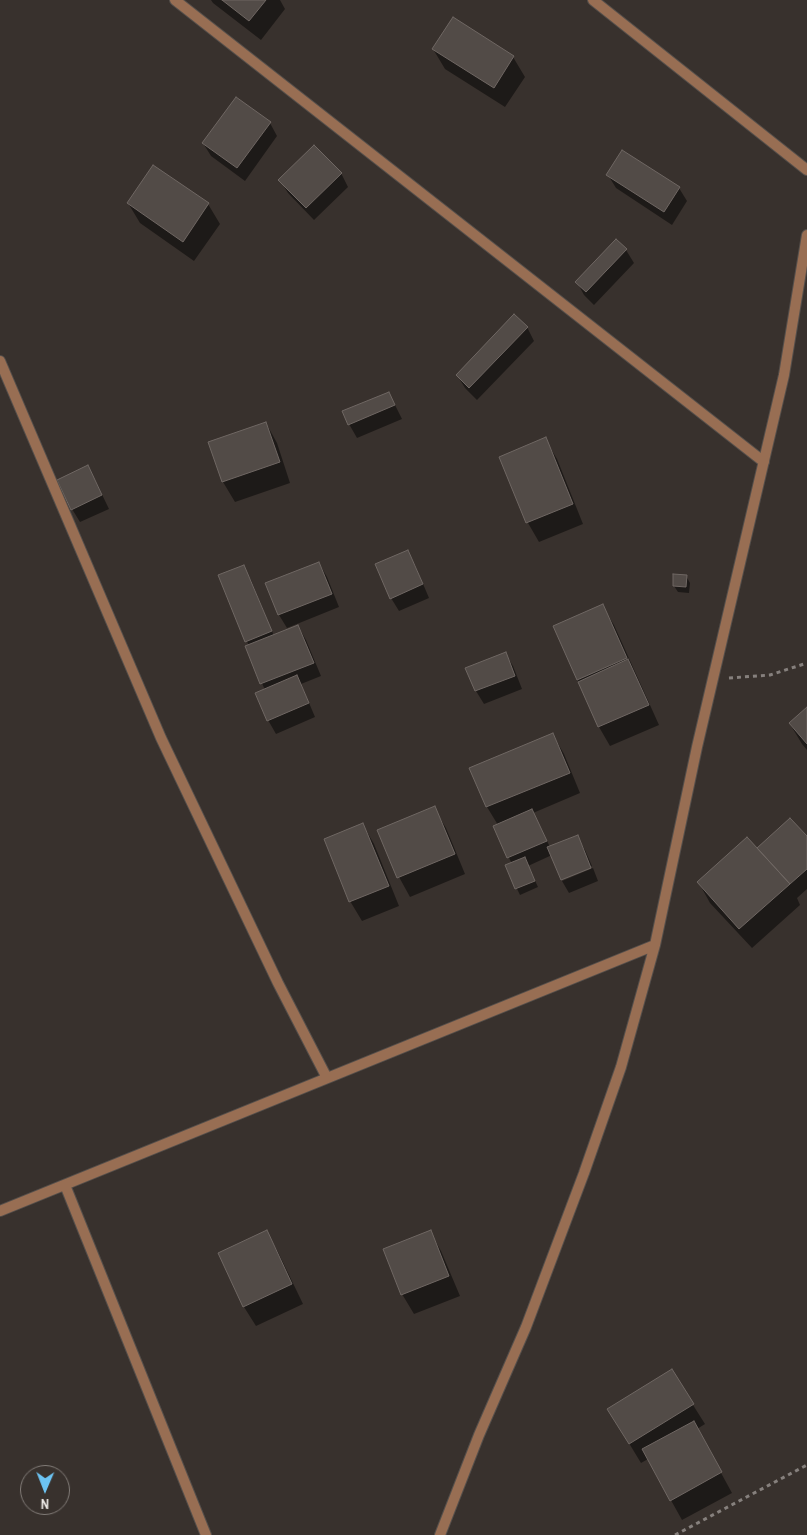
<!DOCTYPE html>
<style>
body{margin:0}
#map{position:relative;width:807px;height:1535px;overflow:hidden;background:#38312d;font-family:"Archivo Narrow",sans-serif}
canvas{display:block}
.north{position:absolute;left:20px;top:1465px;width:50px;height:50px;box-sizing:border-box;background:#38312d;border:1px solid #817b77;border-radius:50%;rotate:181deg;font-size:14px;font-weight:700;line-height:20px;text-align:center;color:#eeeae7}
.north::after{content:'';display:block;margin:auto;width:18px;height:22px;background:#6cc3f2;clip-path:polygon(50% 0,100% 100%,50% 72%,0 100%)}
</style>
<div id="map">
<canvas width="807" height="1535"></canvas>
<div class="north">N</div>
</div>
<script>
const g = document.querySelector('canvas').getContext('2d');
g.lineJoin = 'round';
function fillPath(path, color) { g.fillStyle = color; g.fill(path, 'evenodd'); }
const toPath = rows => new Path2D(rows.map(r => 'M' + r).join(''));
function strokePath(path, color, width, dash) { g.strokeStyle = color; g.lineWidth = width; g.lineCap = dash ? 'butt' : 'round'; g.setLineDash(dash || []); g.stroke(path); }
const shadow = toPath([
 [211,0,280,0,285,9,261,40,213,3],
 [433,49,513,57,525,77,505,107,445,69],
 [270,123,277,136,245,181,211,156,203,143],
 [341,173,348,187,314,220,288,193,280,180],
 [608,175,679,188,687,201,672,225,616,188],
 [128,203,208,204,220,224,194,261,140,223],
 [626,250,634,263,594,305,584,295,577,282],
 [527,327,534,341,477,400,465,388,457,375],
 [389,393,402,419,357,438,349,424],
 [266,423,277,443,290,483,235,502,223,482,210,442],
 [545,439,557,459,583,524,539,542,528,523,501,457],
 [95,480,109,509,80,522,72,509],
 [408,552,415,565,429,598,399,611,391,598],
 [319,563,327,577,339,607,287,628,279,615,267,584],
 [243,566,251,580,274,636,298,626,306,640,321,676,301,684,315,717,276,734,268,720,265,690,246,647,249,646,220,576],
 [674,576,686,576,690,583,689,593,678,592,674,586],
 [602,606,614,625,659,725,610,746,599,727,554,627],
 [505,653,513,666,522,689,484,704,476,691,467,668],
 [807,708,807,750,802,744,790,724],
 [553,735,564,754,580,793,533,813,550,847,577,836,585,850,592,866,561,878,552,855,528,866,538,887,520,895,506,866,512,864,494,827,498,825,487,807,471,768],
 [434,808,446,828,465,874,410,897,399,877],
 [363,825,374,844,399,906,362,921,350,901],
 [807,838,807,889,797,898,800,905,752,948,710,903,699,883,761,854],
 [593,868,598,881,569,893,562,881],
 [430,1231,441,1251,460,1296,414,1314,402,1294],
 [266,1232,278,1252,303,1304,256,1326,244,1307,220,1254],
 [693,1405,705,1424,697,1429,732,1493,682,1520,648,1459,641,1463,621,1430]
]);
const building = toPath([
 [222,0,266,0,249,21,222,0],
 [453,17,514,56,494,88,432,49,453,17],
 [236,97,271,122,237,168,202,143,236,97],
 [314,145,342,173,306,208,278,180,314,145],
 [622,150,680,187,664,212,606,175,622,150],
 [153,165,209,203,183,242,127,203,153,165],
 [616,239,627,249,586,292,575,282,616,239],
 [514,314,528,327,469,388,456,375,514,314],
 [389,392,395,405,348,425,342,411,389,392],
 [266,422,280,462,222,482,208,442,266,422],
 [546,437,573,504,526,523,499,457,546,437],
 [88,465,102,495,71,510,57,480,88,465],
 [408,550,423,584,390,599,375,564,408,550],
 [319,562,332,594,278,615,265,583,319,562],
 [244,565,272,631,245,642,218,575,244,565],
 [673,574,687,575,686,587,673,586,673,574],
 [603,604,627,658,577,680,553,626,603,604],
 [298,625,314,663,260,684,245,646,298,625],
 [506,652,515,676,475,691,465,668,506,652],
 [628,659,649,705,598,727,578,682,628,659],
 [297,675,309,703,267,721,255,693,297,675],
 [807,707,807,744,789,723,807,707],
 [553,733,570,773,486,807,469,768,553,733],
 [435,806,455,854,397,878,377,830,435,806],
 [532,809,547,841,507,858,493,826,532,809],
 [790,818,807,836,807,869,790,884,757,848,790,818],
 [363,823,389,886,349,902,324,839,363,823],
 [578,835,591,868,561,880,547,847,578,835],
 [747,837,790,884,739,929,697,882,747,837],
 [525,857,535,881,515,889,505,865,525,857],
 [267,1230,292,1284,243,1307,218,1253,267,1230],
 [431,1230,449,1276,401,1295,383,1249,431,1230],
 [672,1369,694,1404,629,1444,607,1409,672,1369],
 [694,1421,722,1472,670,1501,642,1449,694,1421]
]);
const path = toPath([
 [729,678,770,675,807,663],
 [675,1535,807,1465]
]);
const street = toPath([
 [175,0,764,462],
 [593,0,807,170],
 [0,361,161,738,278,983,327,1078],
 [65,1185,206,1535],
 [0,1211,655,945],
 [440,1535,479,1435,526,1327,584,1173,621,1067,655,945,697,747,784,375,807,235]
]);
fillPath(shadow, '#0007');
fillPath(building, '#524b47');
strokePath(building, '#6f6763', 1);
strokePath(street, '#554f4b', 12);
strokePath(path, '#86807d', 3, [4, 4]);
strokePath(street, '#986e53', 10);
</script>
